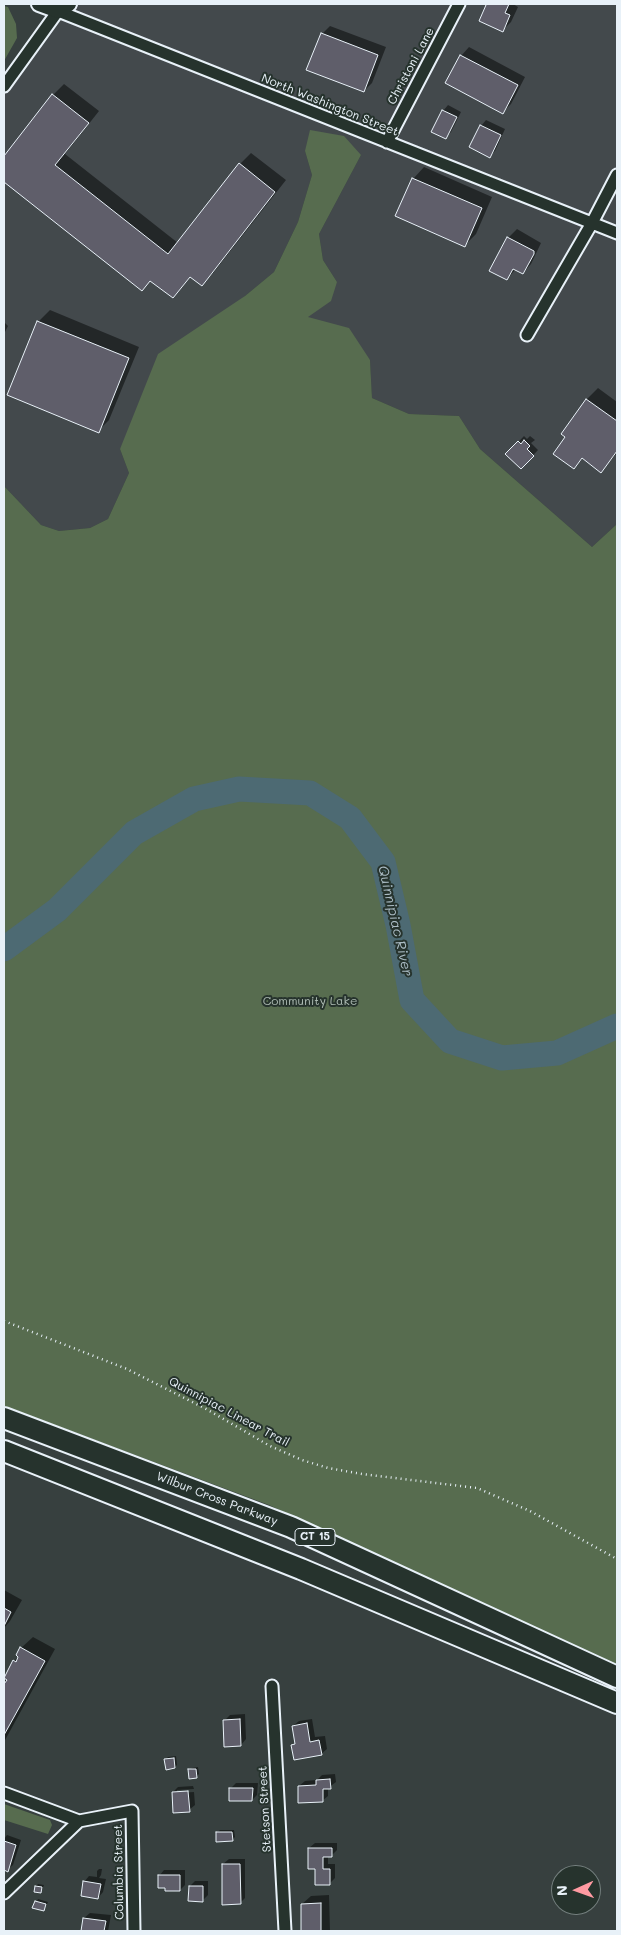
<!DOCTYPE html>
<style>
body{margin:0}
#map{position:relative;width:621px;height:1935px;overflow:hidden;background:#37403f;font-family:Mali,sans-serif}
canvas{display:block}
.frame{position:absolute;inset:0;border:5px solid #e8f1f8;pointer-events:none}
.north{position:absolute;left:551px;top:1865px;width:50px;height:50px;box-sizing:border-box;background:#26332d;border:1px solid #747f7e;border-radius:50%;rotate:268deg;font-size:14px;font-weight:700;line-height:20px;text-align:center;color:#e8f1f8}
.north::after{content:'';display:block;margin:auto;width:18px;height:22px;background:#ff9aa2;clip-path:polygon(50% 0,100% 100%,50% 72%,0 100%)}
</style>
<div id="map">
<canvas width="621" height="1935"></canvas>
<div class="frame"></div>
<div class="north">N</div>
</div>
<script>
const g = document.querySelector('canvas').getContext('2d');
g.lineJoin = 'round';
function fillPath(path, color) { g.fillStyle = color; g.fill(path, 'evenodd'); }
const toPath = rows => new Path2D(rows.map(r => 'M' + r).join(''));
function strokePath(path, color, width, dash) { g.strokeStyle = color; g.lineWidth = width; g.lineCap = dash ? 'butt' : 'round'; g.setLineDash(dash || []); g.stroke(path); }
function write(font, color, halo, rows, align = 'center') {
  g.font = font + ' Mali,sans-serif'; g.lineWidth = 4; g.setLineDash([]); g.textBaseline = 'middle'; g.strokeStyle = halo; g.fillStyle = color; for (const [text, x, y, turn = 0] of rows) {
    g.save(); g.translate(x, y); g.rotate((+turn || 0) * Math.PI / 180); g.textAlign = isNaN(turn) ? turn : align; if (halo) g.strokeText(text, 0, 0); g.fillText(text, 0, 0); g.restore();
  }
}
const built = toPath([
 [79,4,617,4,617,524,592,547,480,449,459,416,409,414,372,398,370,360,307,317,337,282,323,260,319,234,361,155,305,151,312,175,298,222,274,272,245,296,120,449,129,473,108,519,90,528,59,531,41,525,4,486,4,94,49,31]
]);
const green = toPath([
 [4,6,8,7,16,24,17,38,4,61],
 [310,130,344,136,361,155,319,234,323,260,337,282,331,301,308,317,349,328,370,360,372,398,409,414,459,416,480,449,592,547,617,524,617,1665,269,1505,4,1406,4,486,41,525,59,531,90,528,108,519,129,473,120,449,158,354,245,296,274,272,298,222,312,175,305,151],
 [4,1804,50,1820,52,1825,48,1834,4,1820]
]);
const shadow = toPath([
 [487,4,513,4,518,7,511,22,503,30],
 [330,26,386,47,372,83,364,91,322,34],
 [469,47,525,77,511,104,503,112,461,56],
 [64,84,99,111,65,154,178,243,240,164,251,153,286,180,213,273,202,284,191,276,173,297,151,280,142,289,4,181,4,158,53,95],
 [448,105,461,112,451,132,446,137,443,111],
 [486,120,505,129,495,151,490,156,481,126],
 [424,167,492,197,476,234,464,246,413,179],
 [517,229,541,243,531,264,523,273,516,269,507,279,508,238],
 [50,310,139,347,109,420,98,431,9,395,39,321],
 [4,322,8,326,4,334],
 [598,388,617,402,617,453,601,471,583,458,574,467,567,436,563,433,587,399],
 [524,436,527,439,530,436,535,440,531,443,538,450,521,468,507,454],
 [4,1590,22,1600,10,1621,4,1628],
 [33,1637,55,1649,4,1742,4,1682,7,1678,14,1661,19,1656,18,1655,21,1648],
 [245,1714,246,1739,241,1745,225,1720,230,1715],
 [312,1719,315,1737,325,1736,327,1749,321,1754,293,1745,296,1742,293,1726,299,1721],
 [176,1756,177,1765,175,1767,165,1760,168,1757],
 [198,1767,199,1774,197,1776,190,1770,192,1768],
 [335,1774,336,1782,328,1788,328,1796,322,1801,299,1786,305,1781,317,1780,322,1775],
 [236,1783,258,1783,257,1795,252,1800,231,1788],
 [193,1786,194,1789,177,1790,177,1793,194,1792,195,1805,189,1810,173,1792,178,1787],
 [220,1830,234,1830,235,1837,232,1840,217,1833],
 [7,1835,21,1840,13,1865,7,1870,4,1869,4,1839],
 [315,1843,337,1843,337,1850,331,1856,328,1856,328,1864,335,1864,335,1878,329,1884,316,1868,309,1848],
 [229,1859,245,1859,245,1898,240,1903,223,1864],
 [99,1869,102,1869,101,1875,99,1878,106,1879,103,1892,98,1898,84,1882,89,1876,97,1877,97,1871],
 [164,1870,185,1870,185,1885,180,1890,159,1876],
 [195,1881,208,1881,208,1895,202,1901,190,1886],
 [38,1884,44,1885,41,1892,36,1886],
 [329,1895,330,1931,303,1931,302,1904,311,1896],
 [38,1899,48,1902,44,1910,34,1907],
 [90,1913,111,1915,108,1931,83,1931,84,1918]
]);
const river = toPath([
 [4,949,57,910,134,833,194,799,239,789,310,793,350,818,383,862,398,925,412,1000,450,1041,502,1058,557,1053,617,1026]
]);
const building = toPath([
 [484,4,509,4,505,13,510,15,503,32,479,21,486,5,484,4],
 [321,33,378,55,364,92,306,70,321,33],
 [460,55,518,85,503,114,445,83,460,55],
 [52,94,89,123,55,165,168,254,239,163,275,192,202,286,190,277,173,298,150,281,142,291,4,182,4,156,52,94],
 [442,110,457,117,446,139,431,132,442,110],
 [480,125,501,135,490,158,469,147,480,125],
 [412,178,482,208,465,247,395,216,412,178],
 [507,237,534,251,534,254,523,274,513,269,507,280,489,271,507,237],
 [37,321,129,358,99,433,7,395,37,321],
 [586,399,617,421,617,451,601,473,582,458,574,469,553,454,565,437,561,434,586,399],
 [524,440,530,446,527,449,534,456,521,469,505,454,518,441,521,444,524,440],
 [4,1608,11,1612,4,1626,4,1608],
 [20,1647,45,1661,4,1735,4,1684,7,1680,4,1678,13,1660,16,1662,18,1657,16,1655,20,1647],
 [240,1719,241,1746,224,1747,223,1720,240,1719],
 [307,1723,310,1742,319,1740,322,1755,294,1760,291,1745,295,1744,292,1726,307,1723],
 [174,1758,175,1768,166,1770,164,1759,174,1758],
 [188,1769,196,1769,197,1778,189,1779,188,1769],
 [330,1779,331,1789,323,1789,323,1802,298,1803,298,1786,316,1785,316,1780,330,1779],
 [229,1788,253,1788,252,1801,229,1801,229,1788],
 [188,1791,190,1812,173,1813,172,1792,188,1791],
 [216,1832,232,1832,233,1841,216,1842,216,1832],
 [4,1841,16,1845,8,1872,4,1870,4,1841],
 [308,1848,332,1848,332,1857,323,1857,323,1869,330,1869,330,1885,315,1885,315,1869,308,1869,308,1848],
 [222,1864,240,1864,241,1904,222,1905,222,1864],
 [158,1875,180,1875,180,1891,165,1891,165,1888,158,1888,158,1875],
 [83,1881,101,1884,98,1899,81,1896,83,1881],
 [35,1886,42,1887,41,1893,34,1892,35,1886],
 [189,1886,203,1886,203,1902,188,1901,189,1886],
 [35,1901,46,1904,44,1911,32,1908,35,1901],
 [321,1903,321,1931,301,1931,301,1904,321,1903],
 [83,1918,106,1921,104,1931,81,1931,83,1918]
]);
const path = toPath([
 [4,1321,127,1369,208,1410,270,1446,302,1460,328,1468,362,1474,477,1488,530,1511,617,1559]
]);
const minor = toPath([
 [4,86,58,11,617,233],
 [387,142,459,4],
 [527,335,592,223,617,175],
 [272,1686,285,1931],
 [4,1793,79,1821],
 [4,1893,79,1821,132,1811,134,1931]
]);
const tertiary = toPath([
 [39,4,58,11,69,4]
]);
const motorway = toPath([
 [4,1418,291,1527,617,1677],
 [4,1451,301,1569,617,1703]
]);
const shields = [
 [315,1537,40]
];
const shieldNames = [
 ["CT 15",315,1537]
];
const streetNames = [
 ["Christoni Lane",411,66,-62],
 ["North Washington Street",330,105,22],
 ["Quinnipiac Linear Trail",229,1412,28],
 ["Wilbur Cross Parkway",217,1499,21],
 ["Stetson Street",265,1809,-93],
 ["Columbia Street",119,1872,-91]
];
const parkNames = [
 ["Community Lake",310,1001]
];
const waterNames = [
 ["Quinnipiac River",395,921,77]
];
fillPath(built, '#43494c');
fillPath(green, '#576c4f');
fillPath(shadow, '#0007');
strokePath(river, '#4d6a73', 25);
fillPath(building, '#5f5e6a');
strokePath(building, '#e8f1f8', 1);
strokePath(minor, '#e8f1f8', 15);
strokePath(tertiary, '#e8f1f8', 18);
strokePath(motorway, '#e8f1f8', 24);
strokePath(path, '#e8f1f8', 2.5, [1, 4]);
strokePath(minor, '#26332d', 11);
strokePath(tertiary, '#26332d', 14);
strokePath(motorway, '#26332d', 20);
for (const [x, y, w] of shields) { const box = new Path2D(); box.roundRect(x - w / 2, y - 8.5, w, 17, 4); g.fillStyle = '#26332d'; g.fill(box); strokePath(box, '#e8f1f8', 1); }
write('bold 11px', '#e8f1f8', null, shieldNames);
write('12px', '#e8f1f8', '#26332d', streetNames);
write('12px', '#aebcb4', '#26332d', parkNames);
write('italic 14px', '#aabbc3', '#26332d', waterNames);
</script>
